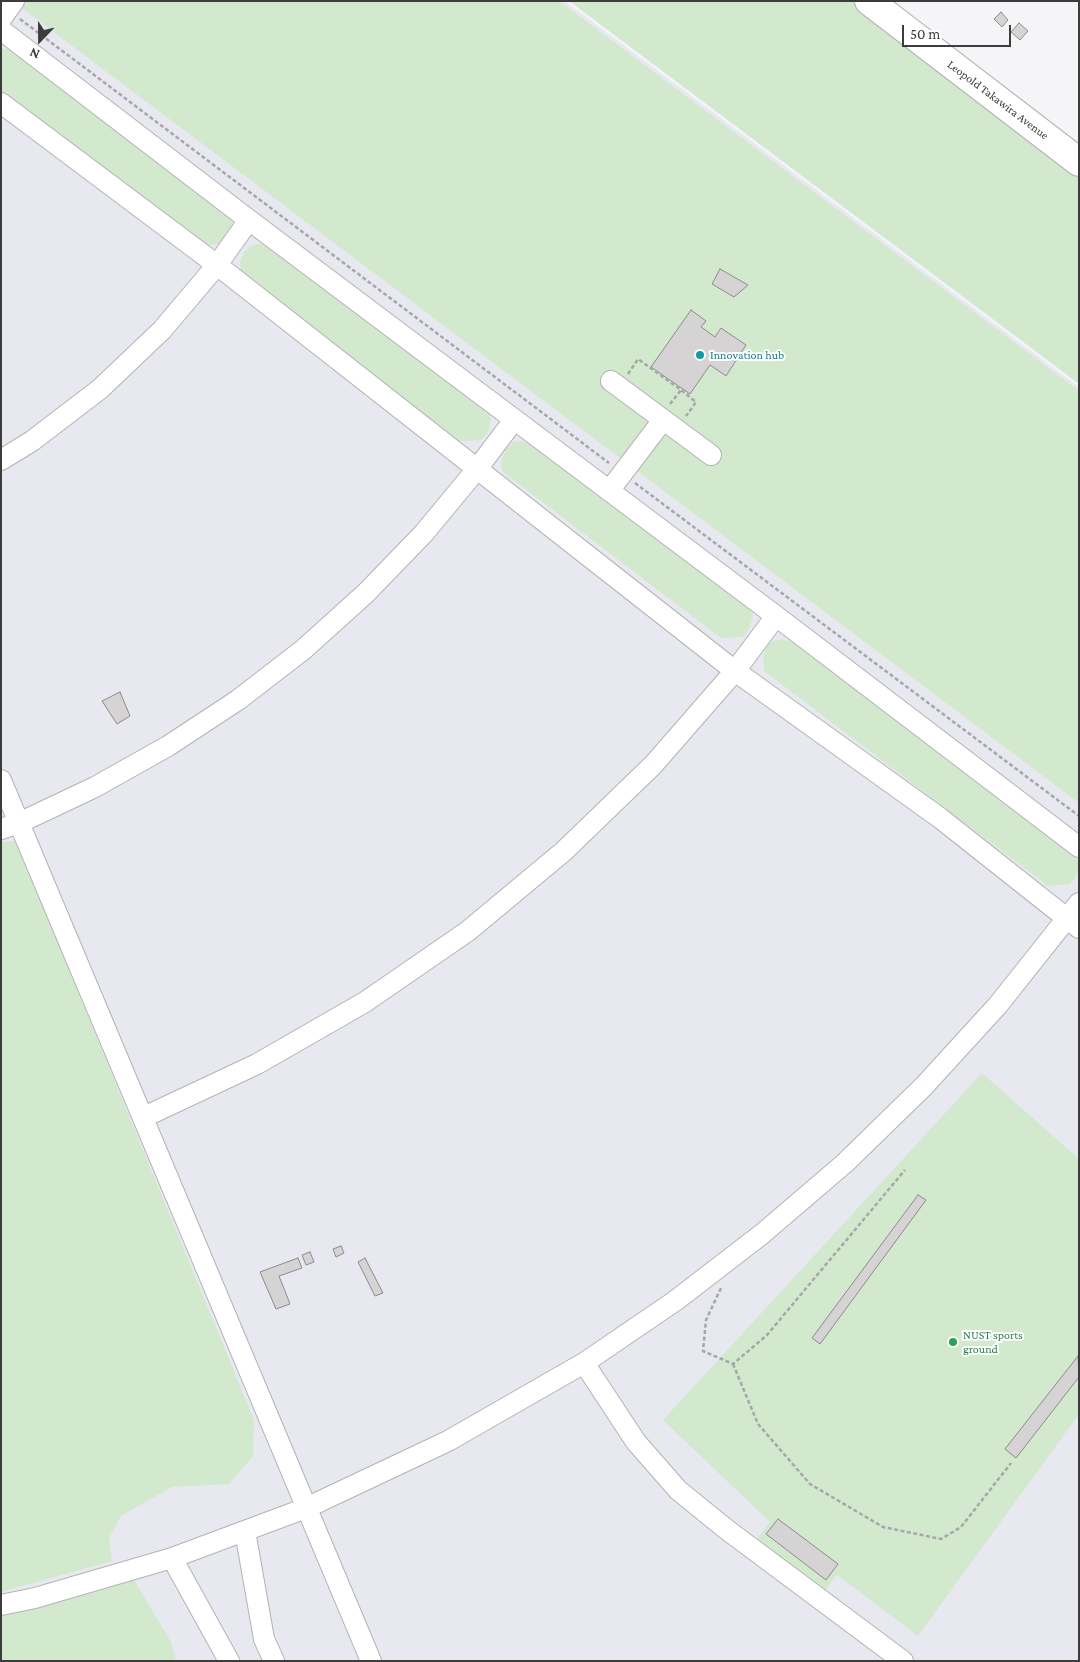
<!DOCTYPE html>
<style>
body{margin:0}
#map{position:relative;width:1080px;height:1662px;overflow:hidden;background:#f5f5f8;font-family:"Crimson Pro",serif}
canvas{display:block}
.frame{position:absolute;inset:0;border:2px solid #3c3c3d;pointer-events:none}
.north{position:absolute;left:15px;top:15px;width:50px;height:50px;-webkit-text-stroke:4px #fff;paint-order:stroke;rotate:202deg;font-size:14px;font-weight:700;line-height:20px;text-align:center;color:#3c3c3d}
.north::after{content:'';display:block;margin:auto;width:18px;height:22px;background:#3c3c3d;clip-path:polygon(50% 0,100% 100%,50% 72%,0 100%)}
.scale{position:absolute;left:902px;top:25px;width:109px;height:22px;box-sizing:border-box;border:2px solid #3c3c3d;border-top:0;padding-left:6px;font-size:15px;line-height:18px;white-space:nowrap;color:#3c3c3d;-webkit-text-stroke:4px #fff;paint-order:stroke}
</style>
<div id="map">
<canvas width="1080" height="1662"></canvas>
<div class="frame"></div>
<div class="north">N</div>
<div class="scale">50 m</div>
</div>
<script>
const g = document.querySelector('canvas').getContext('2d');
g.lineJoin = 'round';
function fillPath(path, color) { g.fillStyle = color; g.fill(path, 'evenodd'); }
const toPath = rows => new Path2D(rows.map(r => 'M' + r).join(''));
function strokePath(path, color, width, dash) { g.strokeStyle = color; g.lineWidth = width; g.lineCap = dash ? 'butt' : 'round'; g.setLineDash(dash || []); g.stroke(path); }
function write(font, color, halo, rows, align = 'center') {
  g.font = font + ' "Crimson Pro",serif'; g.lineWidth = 4; g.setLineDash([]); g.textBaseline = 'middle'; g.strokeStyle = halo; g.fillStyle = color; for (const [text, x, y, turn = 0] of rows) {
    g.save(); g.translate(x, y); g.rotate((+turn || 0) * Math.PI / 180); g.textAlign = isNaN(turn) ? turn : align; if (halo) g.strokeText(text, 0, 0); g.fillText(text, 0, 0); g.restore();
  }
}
const built = toPath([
 [1,1,565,1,1079,387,1079,1661,1,1661]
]);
const green = toPath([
 [26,1,559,1,1079,391,1079,803,23,9],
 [569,1,856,1,1079,172,1079,384],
 [1,48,11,50,229,214,232,224,229,236,222,244,200,245,1,94],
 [260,244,270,246,488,411,491,420,488,432,481,440,459,441,241,276,240,262,244,252,251,246],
 [522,441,532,443,750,607,753,617,749,629,743,637,721,638,503,472,501,467,502,459,506,449,513,442],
 [782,639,792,642,1076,855,1079,868,1076,877,1069,884,1048,886,764,671,763,657,766,647,773,641],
 [16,841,254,1420,253,1456,229,1484,172,1487,121,1516,109,1538,112,1561,1,1592,1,842],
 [982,1073,1079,1159,1079,1414,918,1636,837,1575,825,1590,757,1539,770,1522,663,1420],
 [134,1580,171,1642,176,1661,1,1661,1,1613]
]);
const building = toPath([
 [1001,12,1008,20,1002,27,994,19,1001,12],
 [1019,23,1028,31,1020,40,1011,32,1019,23],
 [720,269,748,285,734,297,712,284,720,269],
 [691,310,706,321,701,327,715,337,721,328,746,345,726,376,710,365,690,394,651,367,691,310],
 [120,692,130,716,117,724,102,701,120,692],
 [918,1195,926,1200,820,1344,812,1338,918,1195],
 [341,1246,344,1253,336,1257,333,1249,341,1246],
 [310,1252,314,1262,306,1265,302,1255,310,1252],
 [298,1258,302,1268,279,1276,290,1304,276,1309,260,1272,298,1258],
 [365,1258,383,1293,375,1296,358,1262,365,1258],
 [1078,1356,1079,1377,1016,1458,1005,1449,1078,1356],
 [778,1519,838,1564,826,1580,766,1534,778,1519]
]);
const path = toPath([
 [20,19,609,463],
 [628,374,638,359,681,390,696,402,686,416],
 [670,404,681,390],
 [635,483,1079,816],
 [721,1288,706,1320,703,1351,733,1364,767,1335,905,1170],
 [733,1364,758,1424,810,1484,883,1527,941,1539,961,1527,1011,1463]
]);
const minor = toPath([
 [1,19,14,1],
 [1,30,249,220,776,616,1079,847],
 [1,103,217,265,735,671,940,818,1079,928],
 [611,381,711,455],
 [1,460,32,441,100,389,162,330,217,265,249,220],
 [609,491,663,420],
 [1,780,371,1661],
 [1,829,19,823,95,787,168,746,238,700,304,649,366,593,424,533,477,469,514,420],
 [144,1117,257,1064,365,1002,468,931,564,851,653,765,735,671,776,616],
 [584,1363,636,1442,678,1490,726,1529,903,1661],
 [245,1531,264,1639,274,1661],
 [172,1558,229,1661],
 [1,1605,35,1598,172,1558,306,1508,448,1441,584,1363,675,1301,762,1234,845,1163,924,1086,998,1005,1079,903]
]);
const highway = toPath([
 [869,1,1079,162]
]);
const markers = [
 [700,355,5,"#0f9aa8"],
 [953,1342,5,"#2e9e5b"]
];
const streetNames = [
 ["Leopold Takawira Avenue",998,100,37]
];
const cultureNames = [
 ["Innovation hub",710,355]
];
const leisureNames = [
 ["NUST sports",963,1335],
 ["ground",963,1349]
];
fillPath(built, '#e8e8f1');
fillPath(green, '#d2e9ce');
fillPath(building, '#d6d3d4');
strokePath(building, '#8e8b8c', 1);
strokePath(minor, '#b3b3b5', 22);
strokePath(highway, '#b3b3b5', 30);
strokePath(path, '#a7a7a9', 2.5, [4, 2.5]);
strokePath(minor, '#fff', 20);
strokePath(highway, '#fff', 28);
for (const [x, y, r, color] of markers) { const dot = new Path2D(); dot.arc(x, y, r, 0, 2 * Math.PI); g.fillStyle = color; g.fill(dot); strokePath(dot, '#fff', 2); }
write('12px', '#3c3c3d', '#fff', streetNames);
write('12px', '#0d838f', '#fff', cultureNames, 'left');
write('12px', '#27864d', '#fff', leisureNames, 'left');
</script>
